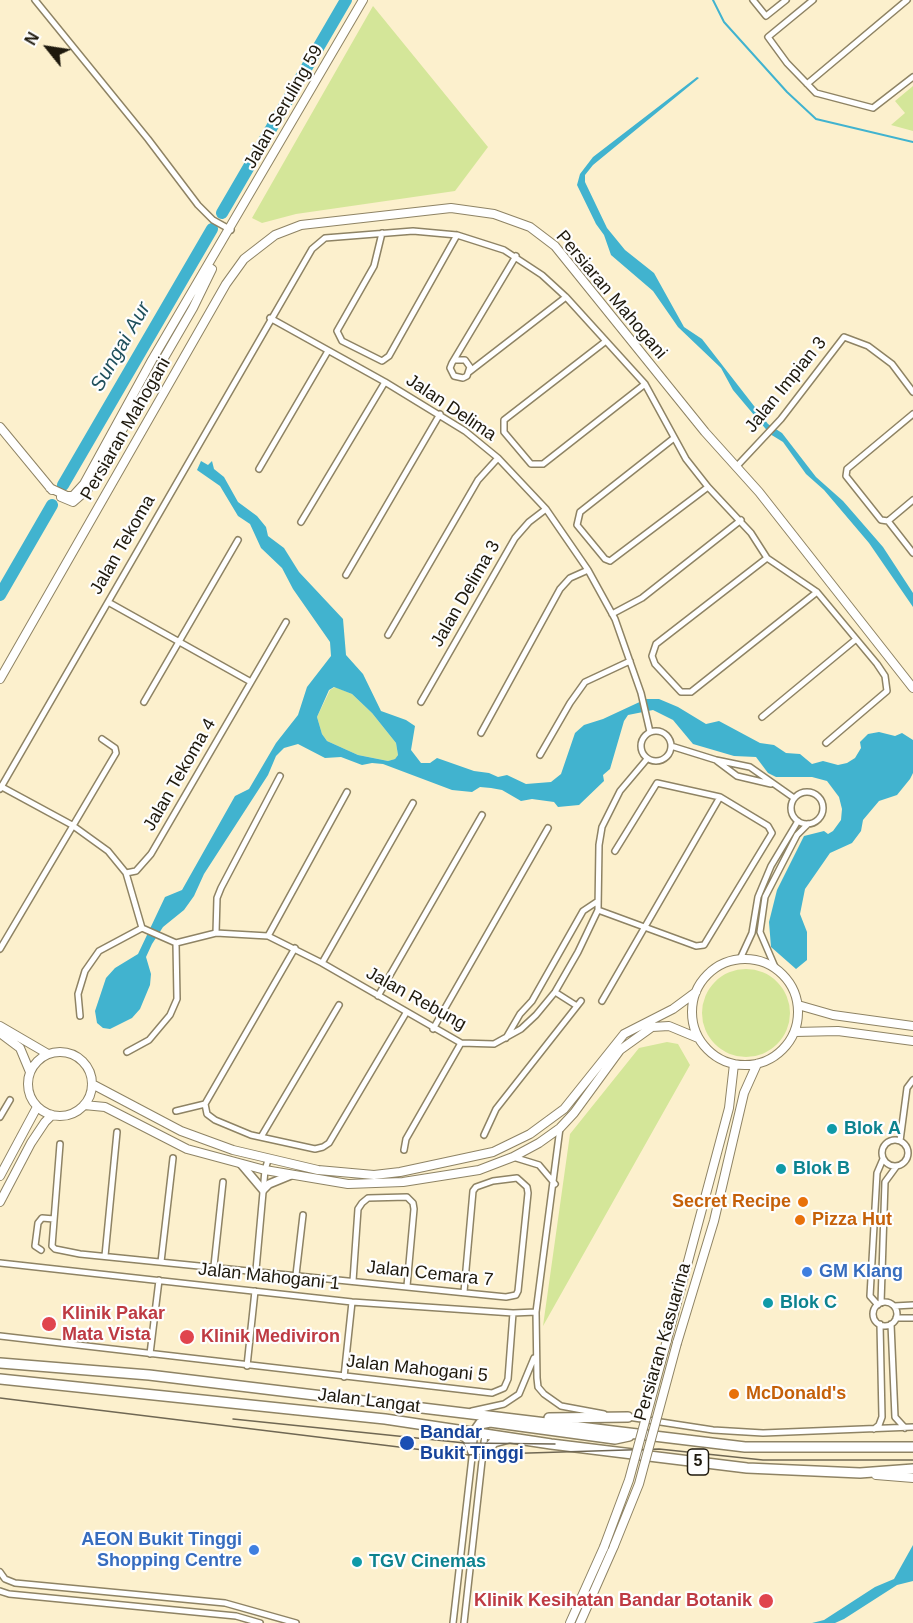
<!DOCTYPE html>
<style>
body{margin:0}
#map{position:relative;width:913px;height:1623px;overflow:hidden;background:#fcf0cd;font-family:Helvetica,sans-serif}
canvas{display:block}
.north{position:absolute;left:18px;top:18px;width:60px;height:60px;-webkit-text-stroke:4px #fefefe;paint-order:stroke;rotate:300deg;font-size:16px;font-weight:700;line-height:24px;text-align:center;color:#1e190d}
.north::after{content:'';display:block;margin:auto;width:21px;height:27px;background:#1e190d;clip-path:polygon(50% 0,100% 100%,50% 72%,0 100%)}
</style>
<div id="map">
<canvas width="913" height="1623"></canvas>
<div class="north">N</div>
</div>
<script>
const g = document.querySelector('canvas').getContext('2d');
g.lineJoin = 'round';
function fillPath(path, color) { g.fillStyle = color; g.fill(path, 'evenodd'); }
const toPath = rows => new Path2D(rows.map(r => 'M' + r).join(''));
function strokePath(path, color, width, dash) { g.strokeStyle = color; g.lineWidth = width; g.lineCap = dash ? 'butt' : 'round'; g.setLineDash(dash || []); g.stroke(path); }
function write(font, color, halo, rows, align = 'center') {
  g.font = font + ' Helvetica,sans-serif'; g.lineWidth = 4.5; g.setLineDash([]); g.textBaseline = 'middle'; g.strokeStyle = halo; g.fillStyle = color; for (const [text, x, y, turn = 0] of rows) {
    g.save(); g.translate(x, y); g.rotate((+turn || 0) * Math.PI / 180); g.textAlign = isNaN(turn) ? turn : align; if (halo) g.strokeText(text, 0, 0); g.fillText(text, 0, 0); g.restore();
  }
}
const green = toPath([
 [373,6,488,147,455,191,296,214,262,223,252,218],
 [913,86,913,131,891,125,905,113,895,101],
 [335,687,352,694,372,713,396,743,398,755,395,759,388,761,358,755,327,741,322,734,317,717,330,690],
 '702 1013a44 44 0 1 1 88 0a44 44 0 1 1-88 0Z',
 [667,1042,678,1044,690,1065,543,1326,570,1134,639,1048]
]);
const water = toPath([
 [697,77,699,78,593,165,585,175,585,182,607,228,625,250,654,273,684,327,702,339,768,424,782,433,816,477,843,501,883,547,913,593,913,607,869,543,824,490,806,474,783,442,770,434,733,390,721,368,678,327,653,291,611,255,604,235,596,224,577,185,580,174,593,157],
 [201,461,208,465,212,461,214,469,224,477,238,502,257,516,266,527,268,536,284,548,299,572,343,619,346,655,363,674,381,711,406,720,415,726,411,750,421,763,430,763,437,758,474,771,489,773,498,777,507,775,526,784,551,782,561,774,575,733,584,725,603,719,646,699,659,699,678,707,706,724,719,721,760,743,774,745,786,753,800,754,812,764,823,761,838,765,847,763,855,758,861,748,860,742,868,734,879,732,895,736,902,733,913,740,913,773,910,779,897,795,879,801,863,820,861,831,852,843,830,853,805,889,800,914,807,932,807,960,796,969,771,947,769,922,777,890,804,836,824,831,828,834,833,831,841,820,842,809,839,797,827,781,812,777,776,777,768,773,756,757,734,756,693,744,673,720,653,710,628,715,624,721,610,769,603,775,604,781,579,805,558,807,554,802,532,799,521,801,502,790,491,788,480,787,472,792,452,790,383,764,372,763,362,765,341,757,325,758,298,744,284,748,276,756,268,775,204,874,194,896,184,910,163,927,152,944,146,957,151,974,150,985,140,1009,132,1018,110,1029,103,1028,97,1023,95,1011,106,978,115,968,138,954,165,897,182,890,235,796,249,789,276,743,298,715,307,687,331,656,330,642,293,589,282,568,261,548,250,524,238,516,220,486,197,470],
 [334,687,352,694,372,713,396,743,398,755,395,759,388,761,358,755,327,741,322,734,317,717,329,690],
 [913,1545,913,1581,897,1585,844,1619,835,1623,812,1623,824,1620,875,1587,894,1579]
]);
const stream = toPath([
 [713,0,724,22,787,92,816,119,913,142]
]);
const river = toPath([
 [222,213,346,0],
 [63,485,212,229],
 [0,595,52,505]
]);
const minor = toPath([
 [35,0,148,139,198,205,213,220,231,230],
 [753,0,766,16,786,0],
 [813,0,768,37,787,63,816,93,873,108,913,77],
 [807,84,907,0],
 [382,233,374,266,337,331,342,341,382,361,389,356,457,235],
 [270,318,385,382,465,431,498,458,546,509,588,570,615,619,641,693,650,732],
 [606,341,504,420,504,432,531,464,543,464,645,384],
 [456,360,465,360,470,367,467,376,463,378,454,376,450,368,452,363,516,256],
 [469,372,566,297],
 [913,414,847,469,846,476,881,520,888,521,913,553],
 [674,438,580,512,577,525,605,559,610,561,708,487],
 [737,466,781,419,844,337,868,346,892,364,913,392],
 [259,469,328,351],
 [888,521,913,500],
 [301,522,385,382],
 [767,558,656,644,652,656,655,664,681,692,691,692,817,592],
 [346,575,440,414],
 [108,602,251,682],
 [612,614,642,598,741,520],
 [388,635,478,480,498,458],
 [144,702,238,540],
 [421,702,515,538,529,522,546,509],
 [762,717,855,640],
 '641 746a15 15 0 1 1 30 0a15 15 0 1 1-30 0Z',
 [481,733,560,589,570,578,588,570],
 [671,746,716,760,750,767,794,798],
 [540,755,570,703,585,682,630,661],
 [717,761,737,776,771,784],
 [0,786,72,825,108,851,126,873,142,928],
 [0,789,312,249,325,238,413,231,457,235,504,250,542,275,566,297,645,384,686,459,708,487,751,533,767,558,817,592,877,664,885,676,887,691,826,743],
 '791 808a16 16 0 1 1 32 0a16 16 0 1 1-32 0Z',
 [126,873,136,871,151,854,286,622],
 [598,910,696,946,704,945,772,833,768,826,720,797,657,783,615,851],
 [142,928,176,943],
 [216,933,217,898,221,888,280,776],
 [268,936,347,792],
 [176,943,216,933,268,936,322,963,461,1043,494,1044,521,1029,536,1015,555,992,578,952,598,910,599,845,602,827,620,791,647,759],
 [295,948,205,1104,207,1114,215,1120,251,1135,315,1149,323,1147,329,1143,406,1013],
 [0,949,116,753,115,748,102,739],
 [740,959,752,933,758,897,771,866,798,821],
 [322,963,413,803],
 [775,967,760,932,765,897,797,835,808,824],
 [555,992,577,1006],
 [378,996,482,815],
 [602,1001,720,797],
 [80,1016,78,994,85,971,99,951,142,928],
 [433,1029,548,828],
 [506,1038,520,1014,532,1001,583,911,598,901],
 [127,1052,149,1040,170,1015,177,999,176,943],
 [176,1111,205,1104],
 [0,1117,10,1100],
 [560,1128,536,1312,537,1378,538,1387,544,1394,561,1406,604,1414],
 [484,1135,496,1109,581,1001],
 [261,1137,339,1005],
 '882 1153a13 13 0 1 1 26 0a13 13 0 1 1-26 0Z',
 [900,1141,907,1088,913,1080],
 [60,1144,52,1246,55,1249,80,1254,506,1297,516,1295,518,1291,528,1193,527,1187,517,1178,493,1181,476,1187,473,1191,464,1292],
 [404,1150,406,1139,461,1043],
 [513,1157,539,1165,555,1184],
 [41,1250,35,1246,38,1223,42,1218,54,1219],
 [105,1256,117,1132],
 [161,1262,173,1158],
 [0,1263,352,1302,513,1313,536,1312],
 [214,1266,223,1182],
 [256,1270,265,1170,268,1160],
 [296,1275,303,1215],
 [353,1281,358,1209,362,1203,368,1198,407,1197,413,1203,414,1209,407,1286],
 '873 1314a12 12 0 1 1 24 0a12 12 0 1 1-24 0Z',
 [881,1303,885,1182,896,1167],
 [878,1305,870,1296,877,1173,883,1159],
 [894,1306,913,1305],
 [896,1318,913,1318],
 [891,1324,895,1417,905,1428],
 [0,1336,492,1393,504,1388,508,1379,513,1313],
 [150,1354,159,1280],
 [247,1366,255,1291],
 [344,1377,352,1302],
 [472,1411,504,1404,519,1394,534,1358],
 [628,1417,713,1430,763,1433,913,1427],
 [874,1429,879,1425,882,1417,880,1324],
 [0,1572,5,1579,15,1583,225,1603,296,1623],
 [0,1591,9,1594,236,1616,260,1623],
 [453,1623,475,1431],
 [464,1623,485,1434]
]);
const tertiary = toPath([
 [241,1164,263,1190,269,1184,291,1175]
]);
const secondary = toPath([
 [0,427,52,490],
 [50,488,67,496,73,496,84,484,152,360,363,0],
 [61,497,73,502,88,489,193,308,212,269],
 [0,679,226,284,244,259,275,235,301,225,451,208,494,214,530,227,555,246,705,432,759,492,913,688],
 '692 1012a53 53 0 1 1 106 0a53 53 0 1 1-106 0Z',
 [798,1005,833,1015,913,1026],
 [0,1026,48,1054],
 [795,1032,838,1031,913,1041],
 [0,1033,20,1048,30,1072],
 '28 1084a32 32 0 1 1 64 0a32 32 0 1 1-64 0Z',
 [92,1084,181,1131,233,1150,318,1170,374,1175,400,1172,493,1152,530,1134,564,1109,624,1034,673,1009,696,992],
 [84,1105,105,1107,187,1149,265,1170,348,1184,403,1182,479,1170,513,1157,539,1143,560,1128,574,1113,620,1050,652,1027,669,1026,698,1038],
 [0,1176,37,1107],
 [0,1202,31,1143,45,1122,52,1115],
 [667,1340,729,1108,734,1064],
 [677,1343,714,1221,744,1093,757,1064],
 [876,1475,913,1478],
 [570,1623,604,1547],
 [580,1623,614,1546]
]);
const trunk = toPath([
 [0,1363,149,1375,745,1447,913,1447],
 [0,1379,385,1419,551,1444,747,1468,860,1473,913,1469],
 [549,1418,628,1417],
 [457,1431,467,1438,473,1452],
 [475,1431,480,1424,490,1422,615,1439,629,1436],
 [483,1453,494,1442,509,1438]
]);
const tram = toPath([
 [0,1398,464,1455,659,1449,763,1460,913,1460],
 [233,1419,465,1443,555,1444]
]);
const secondaryBridge = toPath([
 [614,1546,639,1484,677,1343],
 [604,1547,629,1480,667,1340]
]);
const markers = [
 [832,1129,6,"#0f9aa8"],
 [781,1169,6,"#0f9aa8"],
 [803,1202,6,"#e8710a"],
 [800,1220,6,"#e8710a"],
 [807,1272,6,"#3f7fe0"],
 [768,1303,6,"#0f9aa8"],
 [49,1324,8,"#e0444e"],
 [187,1337,8,"#e0444e"],
 [734,1394,6,"#e8710a"],
 [407,1443,8,"#1a4fb4"],
 [254,1550,6,"#3f7fe0"],
 [357,1562,6,"#0f9aa8"],
 [766,1601,8,"#e0444e"]
];
const shields = [
 [698,1462,21]
];
const shieldNames = [
 ["5",698,1462]
];
const streetNames = [
 ["Jalan Seruling 59",284,107,-60],
 ["Persiaran Mahogani",611,295,50],
 ["Jalan Impian 3",786,385,-51],
 ["Jalan Delima",451,408,34],
 ["Persiaran Mahogani",126,429,-60],
 ["Jalan Tekoma",123,545,-60],
 ["Jalan Delima 3",466,594,-60],
 ["Jalan Tekoma 4",180,775,-60],
 ["Jalan Rebung",416,999,29],
 ["Jalan Cemara 7",430,1274,6],
 ["Jalan Mahogani 1",269,1277,6],
 ["Persiaran Kasuarina",663,1342,-74],
 ["Jalan Mahogani 5",417,1369,6],
 ["Jalan Langat",369,1401,7]
];
const cultureNames = [
 ["Blok A",844,1129],
 ["Blok B",793,1169],
 ["Blok C",780,1303],
 ["TGV Cinemas",369,1562]
];
const foodNames = [
 ["Secret Recipe",791,1202,"right"],
 ["Pizza Hut",812,1220],
 ["McDonald's",746,1394]
];
const shopNames = [
 ["GM Klang",819,1272],
 ["AEON Bukit Tinggi",242,1540,"right"],
 ["Shopping Centre",242,1561,"right"]
];
const healthNames = [
 ["Klinik Pakar",62,1314],
 ["Mata Vista",62,1335],
 ["Klinik Mediviron",201,1337],
 ["Klinik Kesihatan Bandar Botanik",752,1601,"right"]
];
const transitNames = [
 ["Bandar",420,1433],
 ["Bukit Tinggi",420,1454]
];
const waterNames = [
 ["Sungai Aur",121,347,-60]
];
fillPath(green, '#d4e699');
fillPath(water, '#41b3cf');
strokePath(stream, '#41b3cf', 2);
strokePath(river, '#41b3cf', 12);
strokePath(minor, '#8e8364', 8);
strokePath(tertiary, '#8e8364', 10);
strokePath(secondary, '#8e8364', 10);
strokePath(trunk, '#8e8364', 12);
strokePath(minor, '#fff', 5);
strokePath(tertiary, '#fff', 7);
strokePath(secondary, '#fff', 8);
strokePath(trunk, '#fff', 9);
strokePath(tram, '#6f6753', 1.5);
strokePath(secondaryBridge, '#8e8364', 10, []);
strokePath(secondaryBridge, '#fff', 8);
for (const [x, y, r, color] of markers) { const dot = new Path2D(); dot.arc(x, y, r, 0, 2 * Math.PI); g.fillStyle = color; g.fill(dot); strokePath(dot, '#fefefe', 2); }
for (const [x, y, w] of shields) { const box = new Path2D(); box.roundRect(x - w / 2, y - 13, w, 26, 4.5); g.fillStyle = '#fefefe'; g.fill(box); strokePath(box, '#1e190d', 1.5); }
write('bold 16px', '#1e190d', null, shieldNames);
write('18px', '#1e190d', '#fefefe', streetNames);
write('bold 18px', '#0d838f', '#fefefe', cultureNames, 'left');
write('bold 18px', '#c56008', '#fefefe', foodNames, 'left');
write('bold 18px', '#366cbe', '#fefefe', shopNames, 'left');
write('bold 18px', '#be3a42', '#fefefe', healthNames, 'left');
write('bold 18px', '#164399', '#fefefe', transitNames, 'left');
write('italic 20px', '#20505c', '#fefefe', waterNames);
</script>
